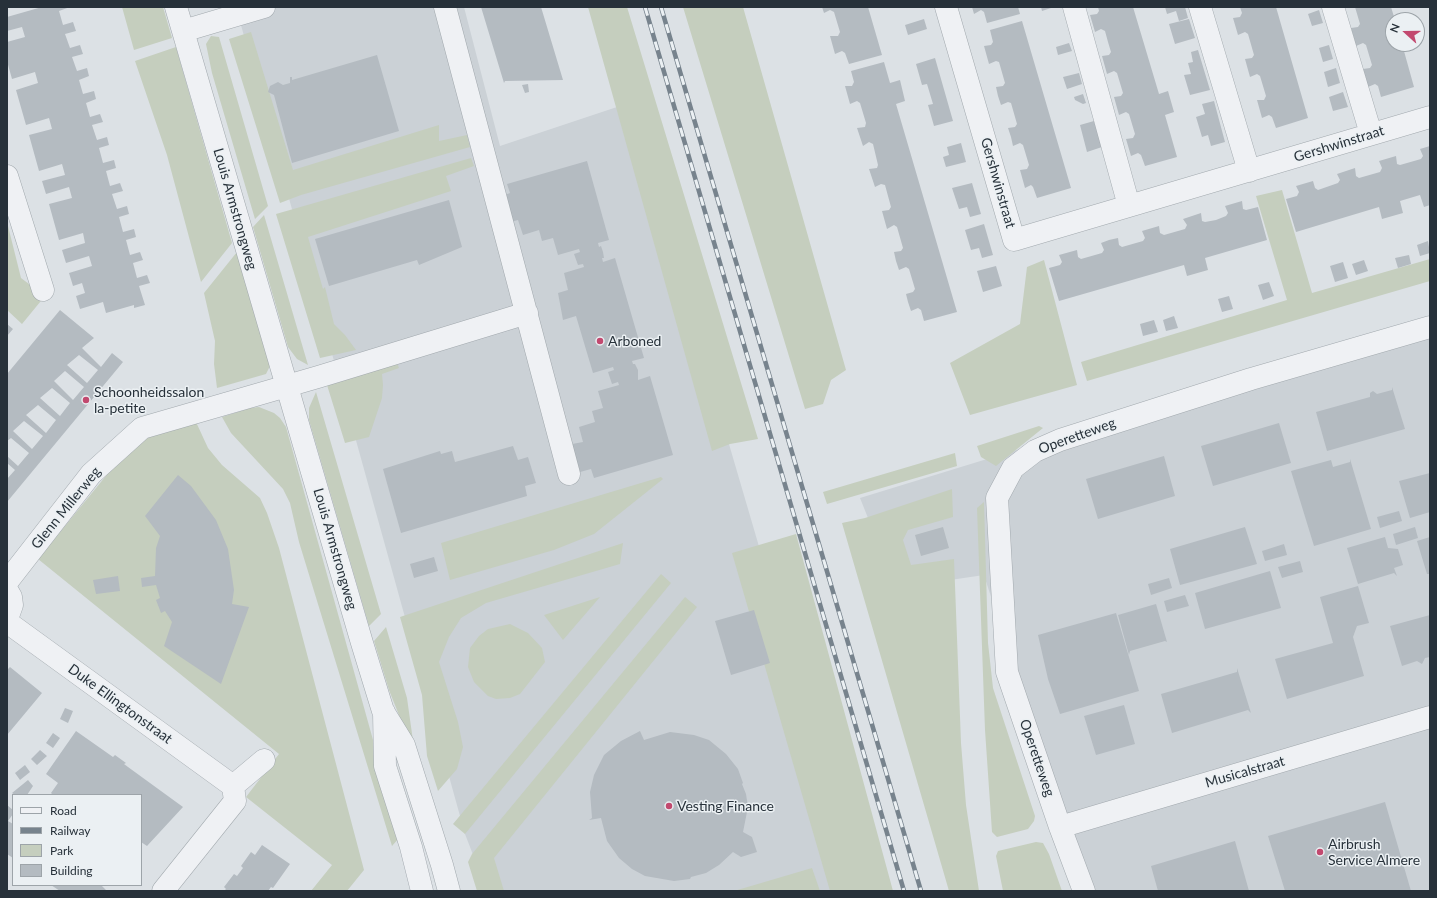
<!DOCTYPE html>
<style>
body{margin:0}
#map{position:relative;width:1437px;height:898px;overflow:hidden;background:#dce1e5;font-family:Lato,sans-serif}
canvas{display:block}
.frame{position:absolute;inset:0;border:8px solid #27313a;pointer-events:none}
.legend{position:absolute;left:12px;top:794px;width:130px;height:92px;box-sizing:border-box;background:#ebf0f3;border:1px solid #9da4a9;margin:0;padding:5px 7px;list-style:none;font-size:12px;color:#27313a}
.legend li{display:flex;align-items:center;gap:8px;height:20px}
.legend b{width:20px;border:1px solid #9da4a9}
.north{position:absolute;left:1385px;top:12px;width:40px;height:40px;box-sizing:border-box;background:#ebf0f3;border:1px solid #9da4a9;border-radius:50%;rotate:291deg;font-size:11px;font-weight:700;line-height:16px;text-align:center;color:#27313a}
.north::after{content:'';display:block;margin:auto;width:14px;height:18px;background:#c2496f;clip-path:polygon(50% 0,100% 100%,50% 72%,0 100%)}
</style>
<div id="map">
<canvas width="1437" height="898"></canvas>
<div class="frame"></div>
<ul class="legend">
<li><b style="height:5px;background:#eff1f4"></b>Road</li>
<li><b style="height:5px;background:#77838d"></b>Railway</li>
<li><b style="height:11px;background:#c5cebe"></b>Park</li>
<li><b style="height:11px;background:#b4bbc1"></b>Building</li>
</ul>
<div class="north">N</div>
</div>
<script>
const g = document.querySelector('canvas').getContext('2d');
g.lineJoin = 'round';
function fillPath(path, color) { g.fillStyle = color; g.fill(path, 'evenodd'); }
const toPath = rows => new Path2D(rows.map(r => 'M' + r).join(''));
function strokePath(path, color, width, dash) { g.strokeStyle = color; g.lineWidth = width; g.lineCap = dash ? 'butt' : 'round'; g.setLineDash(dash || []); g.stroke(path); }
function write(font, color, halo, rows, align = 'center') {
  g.font = font + ' Lato,sans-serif'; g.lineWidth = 3; g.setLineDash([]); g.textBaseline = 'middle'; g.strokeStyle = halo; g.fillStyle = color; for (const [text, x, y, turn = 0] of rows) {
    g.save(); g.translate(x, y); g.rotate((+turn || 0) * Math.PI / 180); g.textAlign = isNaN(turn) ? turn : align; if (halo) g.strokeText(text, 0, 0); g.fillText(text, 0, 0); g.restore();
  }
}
const built = toPath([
 [236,7,464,7,500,146,629,103,860,891,487,891,465,834],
 [1430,323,1430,891,1085,891,984,575,896,588,860,498]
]);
const green = toPath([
 [122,7,163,7,172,38,134,50],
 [588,7,627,7,758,439,730,444,712,451],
 [683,7,743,7,846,370,831,380,823,404,805,409],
 [251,32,293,170,439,125,439,141,467,135,470,147,301,195,280,203,229,39],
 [211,36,219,37,268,206,255,219,212,73,206,44],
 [176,47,232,243,201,282,167,155,135,61],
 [471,158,474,166,446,176,451,191,308,237,323,289,325,287,334,324,345,335,356,350,320,358,276,214],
 [1282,190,1312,293,1430,259,1430,281,1087,381,1081,362,1287,300,1256,196],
 [264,215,308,365,297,359,288,347,253,227],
 [7,222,21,278,45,296,22,324,7,310],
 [237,252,270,366,266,374,217,388,214,364,215,341,204,293],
 [1044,260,1077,385,970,415,950,363,1020,324,1027,267],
 [397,363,399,368,382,374,383,385,382,398,369,437,345,443,327,385],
 [316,392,381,614,369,626,309,420,309,408],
 [259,407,274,413,280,418,286,427,400,837,392,846,299,542,290,503,283,489,231,433,222,417,250,408],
 [196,422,208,448,222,465,260,498,267,513,279,548,364,870,347,891,311,891,332,865,246,797,279,754,38,559,114,466,134,445,150,436],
 [1039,426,1043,428,996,466,981,457,977,446],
 [955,453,957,466,827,504,823,492],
 [661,477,663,479,594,534,554,550,450,580,441,543],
 [952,489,953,517,908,530,903,540,911,565,954,559,961,743,966,805,979,891,949,891,842,523,865,518],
 [984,502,988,643,993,688,1035,816,1034,821,1028,829,997,837,992,832,985,730,977,508],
 [796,534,893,891,830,891,732,553],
 [623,543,620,564,486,603,461,618,449,637,439,662,458,722,463,747,457,769,438,791,427,756,422,695,400,617],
 [661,574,671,583,465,834,453,824],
 [600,597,563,640,544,615],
 [685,597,697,607,494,858,504,891,477,891,468,862,472,854],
 [510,624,528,633,542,648,545,662,520,694,510,698,496,699,488,696,474,682,468,667,470,648,479,636,488,629],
 [386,627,407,698,414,748,412,748,389,690,374,641],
 [1036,842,1043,843,1049,854,1062,891,1003,891,996,856,998,851],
 [812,868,820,891,734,891]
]);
const building = toPath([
 [42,7,70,7,59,11,63,25,73,22,76,31,65,34,70,48,80,45,83,54,72,57,77,71,87,68,89,76,79,80,83,94,94,91,96,99,86,103,90,117,100,114,103,122,92,125,97,140,107,137,109,145,99,148,103,163,114,160,116,168,106,171,110,186,120,183,123,191,112,194,117,209,127,206,129,214,119,217,123,232,134,229,136,237,126,240,130,255,140,252,143,260,133,263,137,278,147,275,150,283,139,286,145,305,134,308,134,305,106,313,103,302,80,309,76,296,85,293,82,283,73,286,69,273,92,266,89,256,66,263,62,250,85,243,83,233,59,240,49,204,72,198,69,187,46,194,42,181,65,175,62,164,39,171,29,135,52,129,49,118,26,125,16,90,38,83,35,72,12,79,7,61,7,42,25,37,22,27,7,31,7,17],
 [481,7,541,7,563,80,505,81,504,83],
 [822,7,868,7,882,55,849,64,845,53,842,51,835,54,830,36,838,36,840,32,834,12,830,10,824,13],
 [972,7,1018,7,1020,14,987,23,984,12,981,10,974,14],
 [1041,7,1054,7,1042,11],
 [1098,7,1133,7,1159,94,1168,91,1174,112,1165,115,1177,157,1145,166,1141,155,1138,153,1131,156,1126,139,1133,138,1135,134,1129,114,1126,112,1119,115,1114,97,1121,96,1123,93,1117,73,1114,71,1107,74,1102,56,1109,55,1111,52,1108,42,1105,31,1101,29,1095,32,1090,15,1097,14,1099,11],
 [1165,7,1185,7,1188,18,1179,21,1176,11,1167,14],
 [1240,7,1276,7,1308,118,1276,128,1272,117,1269,115,1262,118,1257,100,1264,100,1266,96,1260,76,1257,74,1250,77,1245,59,1252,58,1254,55,1248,34,1245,32,1238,35,1233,18,1240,17,1242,13],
 [1355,7,1391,7,1395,20,1393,20,1393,44,1402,44,1414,87,1381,97,1378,86,1375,84,1368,87,1363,69,1370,68,1372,65,1366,45,1363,43,1356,46,1351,28,1358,27,1360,24],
 [1319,10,1323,23,1312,26,1308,14],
 [924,19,927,29,908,35,905,25],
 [1189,19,1195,38,1175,44,1169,24],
 [1022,21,1071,188,1037,198,1033,187,1031,185,1025,188,1020,170,1027,169,1029,165,1023,145,1020,143,1013,146,1011,137,1008,128,1015,127,1017,124,1011,103,1008,102,1001,105,998,96,996,87,1003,86,1005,83,999,62,996,61,989,64,984,46,991,45,993,42,990,30],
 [1069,43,1072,51,1058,55,1056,47],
 [1329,45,1333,59,1323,62,1319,48],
 [1198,50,1210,90,1190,95,1184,75,1191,74,1188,63,1193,62,1191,52],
 [377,55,399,131,292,163,274,95,268,92,270,86,278,82,283,85,290,83,290,77,292,77,292,80],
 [935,58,953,121,934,126,928,105,933,104,927,84,922,85,916,64],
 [884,62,890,83,900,80,905,101,896,104,957,312,924,321,921,310,918,308,911,311,908,302,906,294,913,292,915,289,909,269,906,267,899,270,896,261,894,252,901,251,903,248,897,227,894,225,887,229,882,211,889,210,891,207,885,185,881,184,875,187,869,169,877,168,878,165,873,144,869,142,863,146,857,128,865,127,866,123,860,103,857,101,850,104,845,86,852,86,854,82,851,71],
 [1336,68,1340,83,1328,87,1324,72],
 [1079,73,1082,84,1067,89,1063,77],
 [528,84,529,92,525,93,522,85],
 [1343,92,1348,107,1333,111,1329,97],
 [1083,94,1086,103,1083,104,1075,100,1074,97],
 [1214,101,1225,142,1211,146,1208,135,1202,137,1196,117,1205,114,1202,104],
 [1094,121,1102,147,1087,152,1080,125],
 [961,143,966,162,946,167,943,157,949,155,947,147],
 [1430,146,1430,205,1424,207,1420,195,1400,201,1403,213,1382,219,1379,207,1296,232,1286,199,1297,196,1299,192,1296,186,1313,181,1315,188,1318,190,1338,183,1340,180,1337,174,1355,168,1356,176,1359,178,1380,172,1382,168,1379,161,1396,156,1397,164,1400,165,1421,159,1423,156,1420,149],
 [587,161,609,240,598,243,599,247,601,246,603,252,604,258,602,258,603,262,615,258,644,358,632,361,633,364,635,364,638,370,638,380,650,376,673,455,594,478,591,469,580,472,572,444,583,442,579,427,595,422,592,411,603,408,598,391,619,385,618,382,612,384,608,372,614,370,613,367,593,373,576,316,563,320,558,293,568,290,564,273,584,267,583,264,578,265,574,254,580,252,579,249,558,255,553,238,542,241,539,230,523,235,518,220,507,223,500,197,510,193,507,184],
 [972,183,981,214,970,217,967,207,959,209,952,188],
 [449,200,462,247,419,265,417,260,329,286,315,239],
 [1242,201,1243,209,1246,210,1258,207,1267,240,1205,258,1208,270,1187,276,1184,265,1059,301,1049,268,1060,265,1062,262,1059,255,1077,250,1078,257,1081,259,1102,253,1104,250,1101,243,1109,240,1118,238,1119,245,1122,247,1143,241,1145,238,1142,231,1159,226,1160,233,1164,235,1185,229,1187,225,1183,219,1201,213,1202,221,1205,222,1216,220,1226,216,1228,213,1225,206],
 [984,224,993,255,982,258,979,248,971,250,965,230],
 [1428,241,1430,253,1420,256,1417,245],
 [1409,255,1411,264,1398,268,1395,258],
 [1364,260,1368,271,1356,275,1352,264],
 [1343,262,1348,278,1335,282,1330,266],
 [996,266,1002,286,983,292,977,271],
 [1269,282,1274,296,1263,300,1258,285],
 [1229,296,1233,309,1222,312,1218,299],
 [60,310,94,338,82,348,101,367,112,353,123,362,7,502,7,479,15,470,7,463,7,456,18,466,29,453,11,438,7,441,7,374],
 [79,355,98,370,87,383,67,365],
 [65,371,84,387,73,400,54,381],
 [52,388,70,403,60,416,40,398],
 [38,405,56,420,46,433,26,415],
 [24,421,43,436,32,449,13,431],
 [1174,316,1178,328,1166,331,1163,320],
 [1154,320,1158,332,1143,336,1140,324],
 [7,324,13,329,7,336],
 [1392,387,1405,429,1327,451,1316,412,1370,397,1370,393,1373,391,1377,394,1392,390],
 [1279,423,1291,463,1213,486,1201,446],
 [513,446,518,460,528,457,536,483,525,486,527,496,401,533,383,469,440,451,441,454,452,451,455,462],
 [1164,456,1175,496,1098,519,1086,479],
 [1350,459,1371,529,1314,546,1291,471,1331,460,1333,467,1350,462],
 [1430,473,1430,512,1410,518,1399,481],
 [178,475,191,486,216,520,228,549,234,590,232,604,249,607,221,684,164,646,172,622,165,611,161,613,156,600,160,598,156,585,142,587,141,578,155,576,156,548,160,536,145,516],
 [1399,511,1402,521,1380,528,1377,517],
 [943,527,949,548,921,556,915,535],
 [1245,527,1257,564,1180,585,1170,549],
 [1415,527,1418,538,1396,545,1393,534],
 [1385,537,1388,548,1398,549,1403,565,1394,568,1397,576,1394,573,1358,584,1347,548],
 [1430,537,1430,574,1427,574,1417,541],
 [1284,544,1287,555,1265,561,1262,551],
 [434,557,438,571,414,578,410,564],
 [1300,561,1303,572,1282,578,1278,567],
 [1270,571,1281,608,1205,629,1195,593],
 [118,576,120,591,96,594,93,580],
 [1169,578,1172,588,1151,595,1148,584],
 [1358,586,1369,623,1357,626,1353,637,1364,676,1287,699,1275,659,1333,643,1320,597],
 [1185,595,1189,606,1167,612,1164,601],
 [1156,604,1167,642,1165,641,1130,651,1129,655,1118,615],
 [754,610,770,663,731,675,715,621],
 [1116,613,1139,691,1060,714,1048,679,1038,635],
 [1430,615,1430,657,1425,658,1422,664,1417,661,1402,666,1390,626],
 [10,667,42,693,7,735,7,670],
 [1237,668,1251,713,1248,710,1172,733,1161,694,1237,672],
 [1124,705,1135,744,1096,755,1084,716],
 [65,708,73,711,68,723,60,719],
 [76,731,113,757,115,755,126,763,124,764,128,767,183,807,147,846,141,842,141,795,53,795,51,793,58,783,46,774],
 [640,731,644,740,670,732,694,735,709,740,726,754,738,769,743,783,742,784,746,794,748,807,743,832,752,837,757,852,741,857,733,852,719,865,706,873,691,877,690,879,674,881,645,876,632,869,619,858,607,841,601,818,589,820,592,818,590,792,594,775,604,755,621,741],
 [53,733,60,738,53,748,46,743],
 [40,750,47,756,37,765,31,759],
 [25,765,30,772,20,780,15,773],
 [28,780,33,786,27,795,15,795,12,793],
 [1385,802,1411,891,1285,891,1268,836],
 [7,805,13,810,13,814,8,821,13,824,13,858,7,854],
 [1235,841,1249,891,1158,891,1151,866],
 [262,845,290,864,273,888,271,887,268,891,224,891,226,889,224,887,234,874,237,876,243,868,241,866,251,852,255,855],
 [51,885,101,885,107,891,60,891]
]);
const minor = toPath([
 [176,7,362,643,383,711,404,745,442,865,449,891],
 [445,7,569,474],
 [946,7,1014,240,1430,117],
 [1074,7,1129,206],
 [1200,7,1249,171],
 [1333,7,1371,134],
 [183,31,264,7],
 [7,176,43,290],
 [7,582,91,474,142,428,318,377,527,313],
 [7,590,11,597,12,605,7,619],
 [7,622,233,786,264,760],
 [384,712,385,766,411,847,422,891],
 [1060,827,1430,717],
 [163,891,235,801,233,786],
 [1084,891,1060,827,1007,672,997,498,1013,468,1035,451,1060,440,1251,379,1430,327]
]);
const rail = toPath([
 [645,7,904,891],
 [661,7,921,891]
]);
const markers = [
 [600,341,4,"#c2496f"],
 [86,400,4,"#c2496f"],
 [669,806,4,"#c2496f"],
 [1320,852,4,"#c2496f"]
];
const streetNames = [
 ["Gershwinstraat",1339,144,-17],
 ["Gershwinstraat",998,183,74],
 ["Louis Armstrongweg",235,209,74],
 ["Operetteweg",1077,436,-20],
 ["Glenn Millerweg",66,508,-51],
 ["Louis Armstrongweg",335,549,74],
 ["Duke Ellingtonstraat",120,704,36],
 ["Operetteweg",1037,758,71],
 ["Musicalstraat",1245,772,-16]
];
const poiNames = [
 ["Arboned",608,341],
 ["Schoonheidssalon",94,392],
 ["la-petite",94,408],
 ["Vesting Finance",677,806],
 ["Airbrush",1328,844],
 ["Service Almere",1328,860]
];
fillPath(built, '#cbd1d6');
fillPath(green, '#c5cebe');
fillPath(building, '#b4bbc1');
strokePath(minor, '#a2a9ae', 23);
strokePath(minor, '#eff1f4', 22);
strokePath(rail, '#77838d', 4.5);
strokePath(rail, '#ebf0f3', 3, [9]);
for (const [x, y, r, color] of markers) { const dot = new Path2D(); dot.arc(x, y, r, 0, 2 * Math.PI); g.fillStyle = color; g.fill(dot); strokePath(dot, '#ebf0f3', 1.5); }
write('14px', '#27313a', '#ebf0f3', streetNames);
write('14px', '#27313a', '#ebf0f3', poiNames, 'left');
</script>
